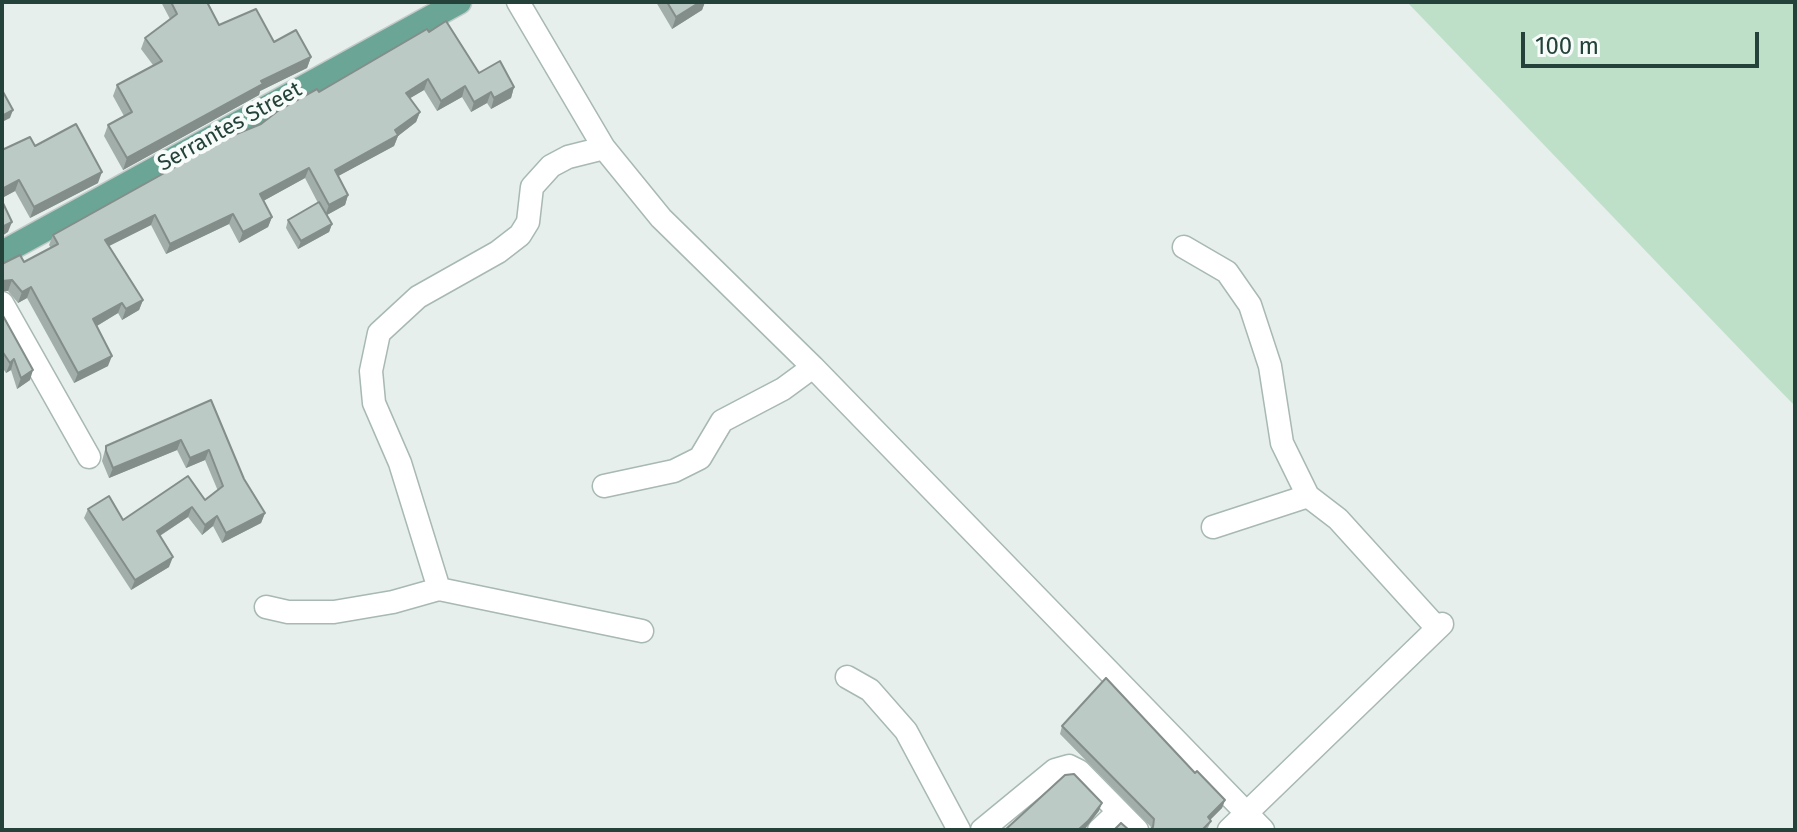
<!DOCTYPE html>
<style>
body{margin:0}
#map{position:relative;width:1797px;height:832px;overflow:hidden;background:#e6efeb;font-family:"Fira Sans",sans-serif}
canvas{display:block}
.frame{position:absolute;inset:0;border:4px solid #24423a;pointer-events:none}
.scale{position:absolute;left:1521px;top:32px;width:238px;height:36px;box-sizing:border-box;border:4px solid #24423a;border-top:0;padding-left:10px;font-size:24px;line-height:28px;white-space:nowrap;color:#24423a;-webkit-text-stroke:6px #f7fbf9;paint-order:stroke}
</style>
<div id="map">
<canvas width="1797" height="832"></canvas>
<div class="frame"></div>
<div class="scale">100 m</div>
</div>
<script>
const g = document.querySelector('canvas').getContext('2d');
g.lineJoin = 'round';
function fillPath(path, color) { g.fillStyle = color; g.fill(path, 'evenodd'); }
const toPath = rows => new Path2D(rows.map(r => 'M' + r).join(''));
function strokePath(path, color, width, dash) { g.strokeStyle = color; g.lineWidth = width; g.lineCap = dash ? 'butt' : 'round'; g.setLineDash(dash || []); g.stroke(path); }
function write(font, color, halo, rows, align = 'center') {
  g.font = font + ' "Fira Sans",sans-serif'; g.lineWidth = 8; g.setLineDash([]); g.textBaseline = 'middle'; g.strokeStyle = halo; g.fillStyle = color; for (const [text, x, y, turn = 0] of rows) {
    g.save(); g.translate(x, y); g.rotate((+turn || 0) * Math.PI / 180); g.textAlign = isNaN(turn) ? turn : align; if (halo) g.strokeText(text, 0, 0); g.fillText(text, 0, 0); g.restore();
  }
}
const green = toPath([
 [1407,2,1795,2,1795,406,1755,365]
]);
const minor = toPath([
 [518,2,604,148,661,218,813,367,1263,830],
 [1184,247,1227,272,1250,305,1270,366,1282,443,1308,496],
 [2,303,89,457],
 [604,486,674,471,700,458,722,421,783,389,813,367],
 [1213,527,1308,496,1338,519,1437,628],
 [439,589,642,631],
 [266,607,288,612,334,612,393,602,439,589,400,463,374,403,371,371,379,333,418,297,498,252,520,235,528,222,532,187,551,166,568,157,604,148],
 [847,677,870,690,906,731,959,830],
 [982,830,1055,770,1069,766,1079,771,1137,830],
 [1099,830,1118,812],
 [1229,830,1442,624]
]);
const major = toPath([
 [2,253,459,2]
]);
const wall = toPath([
 [161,2,207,2,219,25,274,42,311,57,307,68,260,91,259,95,123,170,104,136,108,125,124,116,113,96,117,85,153,65,141,49,145,38,170,19],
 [656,2,705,2,702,10,672,29],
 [429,32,479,73,514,87,511,98,491,109,487,103,471,112,462,97,437,111,424,90,410,98,420,112,416,122,398,136,394,146,338,176,348,195,345,205,327,215,332,224,329,232,298,249,286,228,288,220,318,203,305,178,263,201,272,217,268,227,239,243,229,224,166,254,151,225,109,246,143,300,139,310,122,320,118,313,97,326,108,366,74,383,27,298,18,303,8,291,2,291,2,264,24,262,51,248,49,245,53,235,261,124],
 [35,146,98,183,30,218,15,191,2,198,2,150],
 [2,314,30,380,17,389,11,370,6,373,2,367],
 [211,400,244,479,265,513,261,523,222,543,213,526,202,535,188,517,160,536,169,567,131,590,84,518,88,509,123,520,205,500,218,491,205,460,186,468,177,450,109,478,102,461,106,446],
 [1062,726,1195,773,1225,800,1222,808,1210,820,1211,821,1207,830,1150,830,1151,827,1060,734]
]);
const shadedWall = toPath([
 [700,2,705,2,702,10,672,29,676,17],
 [311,57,307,68,260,91,259,95,123,170,127,158,261,81],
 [428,79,424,90,402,103,406,93],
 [465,86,462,97,437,111,441,101],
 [514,87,511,98,491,109,494,98],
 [491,92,487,103,471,112,474,102],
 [13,110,10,118,2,122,2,116],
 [420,112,416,122,398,136,394,146,331,180,335,170],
 [309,168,305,178,256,205,260,194],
 [102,172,98,183,30,218,34,207],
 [19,180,15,191,2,198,2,189],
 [348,195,345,205,325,216,329,205],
 [233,214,229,224,166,254,170,244],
 [155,215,151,225,101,250,105,240],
 [272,217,268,227,239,243,243,232],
 [12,222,8,232,2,236,2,227],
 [332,224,329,232,298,249,301,241],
 [12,280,8,291,2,291,2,281],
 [31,287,27,298,18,303,22,292],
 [143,300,139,310,122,320,126,309],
 [122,303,118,313,90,330,93,319],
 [112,356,108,366,74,383,78,373],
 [14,359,11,370,6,373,10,363],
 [33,370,30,380,17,389,21,378],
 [181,440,177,450,109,478,113,468],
 [209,450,205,460,186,468,190,458],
 [192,507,188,517,153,540,157,531],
 [265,513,261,523,222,543,226,533],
 [217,516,213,526,202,535,205,525],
 [173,557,169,567,131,590,135,580],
 [1225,800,1222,808,1205,825,1208,817],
 [1102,803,1099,811,1085,829,1078,830]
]);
const building = toPath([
 [171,2,207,2,219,25,256,9,274,42,296,30,311,57,261,81,263,84,127,158,108,125,132,112,117,85,162,61,145,38,177,14,171,2],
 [667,2,700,2,676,17,667,2],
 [446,21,479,73,500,61,514,87,494,98,491,92,474,102,465,86,441,101,428,79,406,93,420,112,395,130,398,135,335,170,348,195,329,205,309,168,260,194,272,217,243,232,233,214,170,244,155,215,105,240,143,300,126,309,122,303,93,319,112,356,78,373,31,287,22,292,12,280,2,281,2,264,20,255,24,262,58,244,53,235,229,137,261,124,279,110,317,89,319,92,427,29,429,32,446,21],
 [2,90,13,110,2,116,2,90],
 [76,124,102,172,34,207,19,180,2,189,2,150,30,137,35,146,76,124],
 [2,201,12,222,2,227,2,201],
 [319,202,332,224,301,241,288,220,319,202],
 [2,314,33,370,21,378,14,359,10,363,2,351,2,314],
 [211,400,244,479,265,513,226,533,217,516,205,525,192,507,157,531,173,557,135,580,88,509,109,496,123,520,188,476,205,500,223,486,209,450,190,458,181,440,113,468,106,451,106,446,211,400],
 [1106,678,1195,773,1197,771,1225,800,1208,817,1211,821,1202,830,1150,830,1153,827,1154,819,1062,726,1106,678],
 [1074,774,1102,803,1088,821,1078,830,1005,830,1065,775,1074,774],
 [1121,823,1129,830,1114,830,1121,823]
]);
const streetNames = [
 ["Serrantes Street",230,127,-29]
];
fillPath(green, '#bfe0c8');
strokePath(minor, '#a8b8b2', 25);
strokePath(major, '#c2cac8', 27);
strokePath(minor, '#fff', 22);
strokePath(major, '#6aa596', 24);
fillPath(wall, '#a1aea9');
fillPath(shadedWall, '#838d89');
fillPath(building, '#bbcac4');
strokePath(building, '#838d89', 2);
write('22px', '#24423a', '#f7fbf9', streetNames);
</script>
